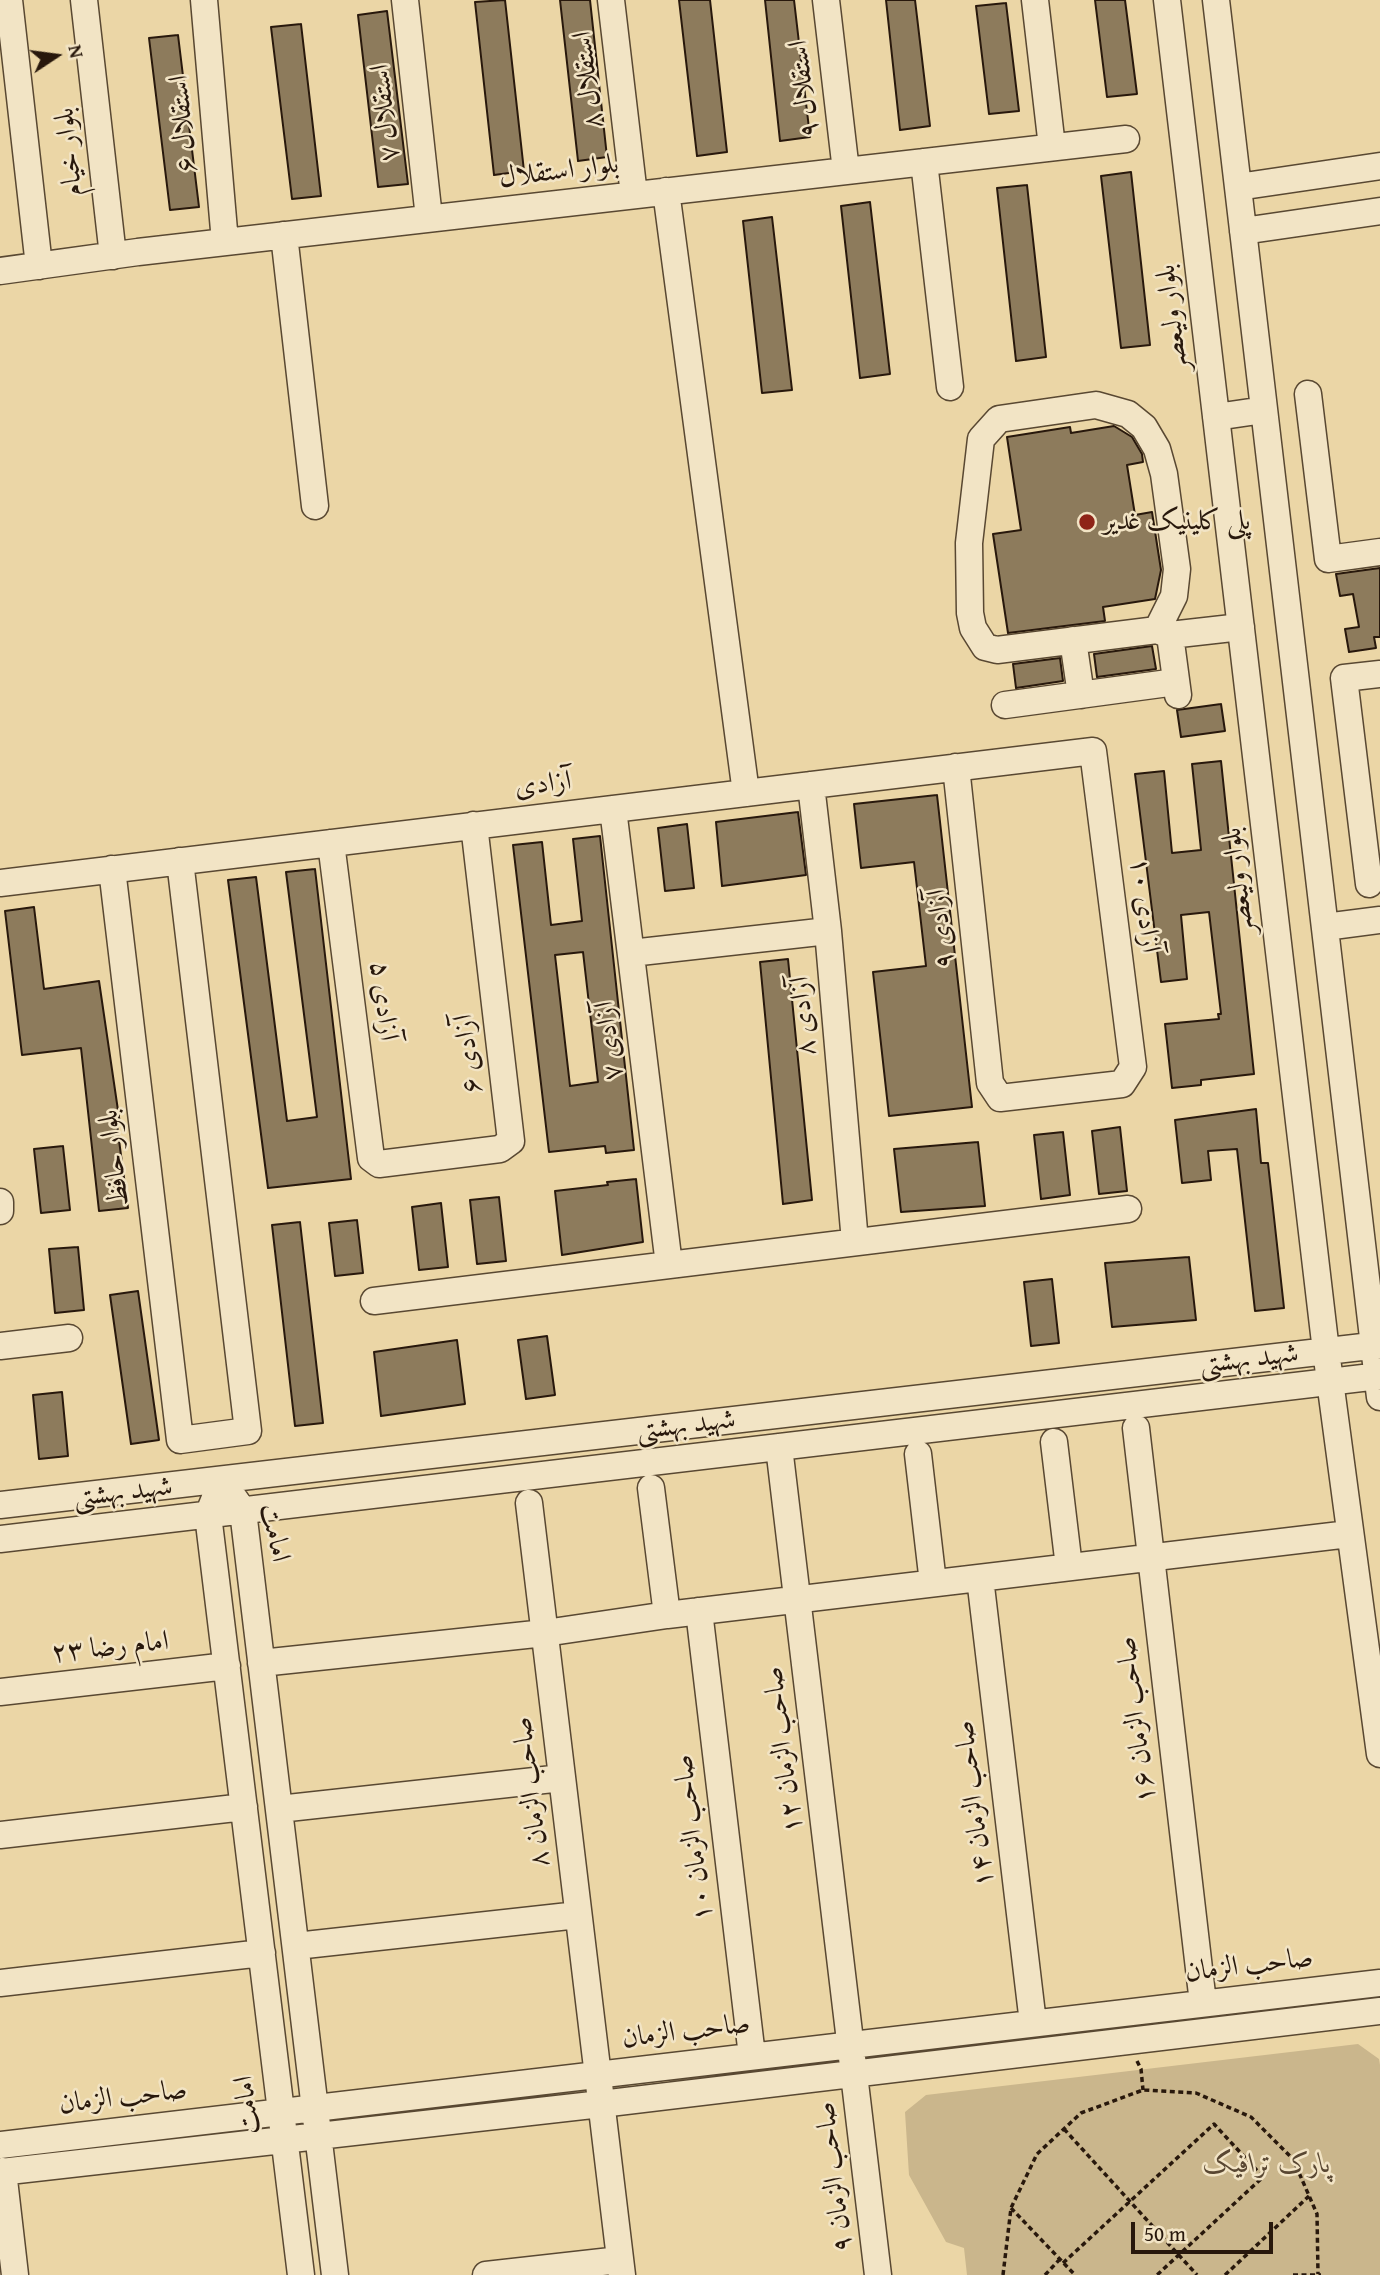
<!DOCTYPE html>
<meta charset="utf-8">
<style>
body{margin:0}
#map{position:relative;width:1380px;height:2275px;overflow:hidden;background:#ebd6a6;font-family:"Gentium Book Plus",serif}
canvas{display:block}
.north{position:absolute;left:21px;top:21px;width:70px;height:70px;-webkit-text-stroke:5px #f2e4c5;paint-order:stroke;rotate:77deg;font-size:19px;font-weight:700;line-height:28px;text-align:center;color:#28180c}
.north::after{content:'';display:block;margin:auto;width:24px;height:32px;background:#28180c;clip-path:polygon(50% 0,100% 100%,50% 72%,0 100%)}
.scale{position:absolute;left:1131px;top:2222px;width:142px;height:32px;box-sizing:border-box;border:4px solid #28180c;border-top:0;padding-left:9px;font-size:21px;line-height:24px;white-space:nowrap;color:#28180c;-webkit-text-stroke:5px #f2e4c5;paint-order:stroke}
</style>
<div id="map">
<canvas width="1380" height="2275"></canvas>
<div class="north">N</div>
<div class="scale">50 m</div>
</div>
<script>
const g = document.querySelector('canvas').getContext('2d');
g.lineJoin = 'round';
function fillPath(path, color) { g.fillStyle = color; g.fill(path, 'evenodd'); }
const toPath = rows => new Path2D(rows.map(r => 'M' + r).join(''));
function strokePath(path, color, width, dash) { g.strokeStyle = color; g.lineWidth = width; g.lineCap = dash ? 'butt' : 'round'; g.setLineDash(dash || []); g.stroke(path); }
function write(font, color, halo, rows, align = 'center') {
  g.font = font + ' "Gentium Book Plus",Amiri,serif'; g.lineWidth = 5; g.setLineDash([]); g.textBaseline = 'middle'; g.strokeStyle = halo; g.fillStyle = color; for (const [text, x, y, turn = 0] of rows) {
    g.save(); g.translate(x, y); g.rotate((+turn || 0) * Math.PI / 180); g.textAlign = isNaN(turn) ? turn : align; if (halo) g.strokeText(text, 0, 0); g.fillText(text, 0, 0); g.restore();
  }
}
const green = toPath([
 [1358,2044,1379,2059,1380,2065,1380,2275,967,2275,964,2248,946,2242,909,2175,905,2112,926,2095]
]);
const building = toPath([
 [505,0,524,171,494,175,475,2,505,0],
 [560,0,590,0,607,157,578,161,560,0],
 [679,0,710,0,727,152,697,156,679,0],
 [765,0,794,0,810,137,780,141,765,0],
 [886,0,915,0,930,126,900,130,886,0],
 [1095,0,1125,0,1137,94,1107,97,1095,0],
 [1006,3,1019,111,989,114,976,6,1006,3],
 [387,11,408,184,378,187,358,15,387,11],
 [301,24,321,196,292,199,271,27,301,24],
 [178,35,199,207,170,210,149,38,178,35],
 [1131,172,1150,345,1121,348,1101,176,1131,172],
 [1027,185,1046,357,1016,361,997,188,1027,185],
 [870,202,890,374,860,378,841,206,870,202],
 [772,217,792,390,762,393,743,221,772,217],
 [1114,426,1132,437,1142,454,1143,462,1127,465,1135,515,1152,512,1161,570,1155,599,1103,607,1105,621,1008,633,993,534,1021,530,1007,437,1070,427,1071,433,1114,426],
 [1380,568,1380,637,1374,637,1376,648,1349,652,1345,629,1359,627,1353,594,1340,596,1336,574,1380,568],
 [1152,646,1156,669,1097,677,1094,654,1152,646],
 [1060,658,1063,681,1016,688,1013,664,1060,658],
 [1221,704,1225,731,1181,737,1177,710,1221,704],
 [1221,761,1254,1074,1201,1080,1201,1085,1172,1088,1165,1024,1219,1019,1218,1014,1221,1014,1209,912,1181,915,1187,979,1161,982,1135,774,1164,771,1172,853,1201,850,1192,764,1221,761],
 [937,795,972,1107,889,1116,873,972,926,966,914,862,861,868,854,804,937,795],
 [798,812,806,875,722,886,716,822,798,812],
 [687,824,694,888,665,891,658,828,687,824],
 [600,836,634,1150,606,1153,605,1146,549,1152,513,845,542,842,551,925,582,921,573,839,600,836],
 [583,952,598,1082,570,1086,555,955,583,952],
 [315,869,351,1179,268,1188,228,880,256,877,287,1121,317,1117,286,872,315,869],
 [34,907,44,989,99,981,120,1124,117,1125,128,1208,99,1211,81,1048,22,1055,5,911,34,907],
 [788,959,812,1200,783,1204,760,962,788,959],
 [1256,1109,1261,1163,1268,1163,1284,1308,1255,1311,1237,1149,1208,1151,1211,1180,1182,1183,1175,1120,1256,1109],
 [1120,1127,1127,1191,1099,1194,1092,1131,1120,1127],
 [1063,1132,1070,1195,1041,1199,1034,1135,1063,1132],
 [978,1142,985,1206,901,1212,894,1149,978,1142],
 [63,1146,70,1210,41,1213,34,1149,63,1146],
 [636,1179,643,1242,562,1255,555,1191,608,1185,607,1182,636,1179],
 [499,1197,506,1261,477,1264,470,1200,499,1197],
 [441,1203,448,1267,419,1270,412,1207,441,1203],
 [357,1220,363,1273,335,1276,329,1223,357,1220],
 [300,1222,323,1423,295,1426,272,1225,300,1222],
 [78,1247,84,1310,55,1313,49,1249,78,1247],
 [1189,1257,1196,1320,1112,1327,1105,1263,1189,1257],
 [1052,1279,1059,1343,1031,1346,1024,1282,1052,1279],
 [138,1291,159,1440,131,1444,110,1295,138,1291],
 [547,1336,555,1395,526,1399,518,1340,547,1336],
 [457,1340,465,1404,381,1416,374,1352,457,1340],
 [62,1392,68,1456,39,1459,33,1395,62,1392]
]);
const path = toPath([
 [1137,2061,1141,2069,1143,2090],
 [1064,2129,1197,2275],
 [1011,2208,1075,2275],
 [1063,2263,1214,2124,1263,2177,1157,2275],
 [1003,2275,1011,2208,1037,2154,1081,2113,1143,2090,1196,2093,1251,2117,1293,2159,1317,2214,1318,2274],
 [1045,2275,1060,2259],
 [1225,2275,1309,2196],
 [1293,2275,1321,2275]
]);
const minor = toPath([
 [9,0,39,266],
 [84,0,113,256],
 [204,0,225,242],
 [405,0,429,218],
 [611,0,634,195],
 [826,0,846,171],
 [1035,0,1052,147],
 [1167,0,1326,1351,1380,1754],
 [1216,0,1380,1397],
 [924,162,950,387],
 [1238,187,1380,166],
 [666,191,746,793],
 [1243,231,1380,211],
 [284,235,315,506],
 [0,271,138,252,1126,139],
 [1308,394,1328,559,1380,552],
 [1216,417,1264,410],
 [1157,630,1174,596,1177,569,1164,474,1157,449,1144,427,1128,414,1096,405,999,419,981,439,969,543,970,613,973,628,985,647,997,650,1157,630,1170,635,1241,627],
 [1170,635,1178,695],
 [1073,640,1081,695],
 [1005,705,1176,682],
 [811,785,828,931,855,1242],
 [613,809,669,1265],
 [331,843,371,1158,379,1164,500,1149,511,1141,474,825],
 [112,869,180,1440,248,1431,180,861],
 [0,883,1093,751,1133,1067,1122,1084,1000,1098,990,1083,956,767],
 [1369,884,1344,678,1380,674],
 [1325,927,1380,920],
 [631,953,828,931],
 [0,1202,0,1211],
 [374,1301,1128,1209],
 [0,1346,69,1338],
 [1136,1428,1203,2003],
 [1054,1442,1069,1567],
 [779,1447,878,2275],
 [918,1454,933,1583],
 [651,1488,667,1615],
 [215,1498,208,1515,301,2275],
 [234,1498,243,1511,335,2275],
 [529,1503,622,2275],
 [0,1505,1380,1345],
 [0,1539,1380,1376],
 [980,1578,1033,2023],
 [699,1611,752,2056],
 [261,1663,545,1633,667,1615,1349,1534],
 [0,1692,227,1666],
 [279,1809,562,1778],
 [0,1835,244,1807],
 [296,1946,578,1915],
 [0,1983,262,1953],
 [0,2145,1380,1983],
 [3,2171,15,2275],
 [0,2172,601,2104,1380,2011],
 [486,2275,620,2260]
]);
const markers = [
 [1087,522,9,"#8f2418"]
];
const streetNames = [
 ["استقلال ۸",589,80,-97],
 ["استقلال ۹",805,89,-97],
 ["استقلال ۷",386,113,-96],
 ["استقلال ۶",184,124,-95],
 ["بلوار خیام",70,152,-96],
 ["بلوار استقلال",559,172,-7],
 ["بلوار ولیعصر",1173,318,-97],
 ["آزادی",543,785,-7],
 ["بلوار ولیعصر",1239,881,-97],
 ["آزادی ۱۰",1144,905,83],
 ["آزادی ۹",942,929,-96],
 ["آزادی ۵",383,1001,83],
 ["آزادی ۸",804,1016,-95],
 ["آزادی ۷",610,1041,-97],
 ["آزادی ۶",469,1054,-97],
 ["بلوار حافظ",115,1158,-97],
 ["شهید بهشتی",1249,1360,-7],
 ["شهید بهشتی",686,1426,-7],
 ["شهید بهشتی",123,1493,-7],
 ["امامت",274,1533,78],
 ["امام رضا ۲۳",110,1648,-6],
 ["صاحب الزمان ۱۶",1137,1720,-97],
 ["صاحب الزمان ۱۲",784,1750,-97],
 ["صاحب الزمان ۸",532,1792,-97],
 ["صاحب الزمان ۱۴",975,1804,-97],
 ["صاحب الزمان ۱۰",694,1838,-97],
 ["صاحب الزمان",1249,1966,-7],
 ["صاحب الزمان",686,2032,-7],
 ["صاحب الزمان",123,2098,-7],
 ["امامت",248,2105,-97],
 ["صاحب الزمان ۹",835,2177,-97]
];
const poiNames = [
 ["پلی کلینیک غدیر",1103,522]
];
const parkNames = [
 ["پارک ترافیک",1267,2165]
];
fillPath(green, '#cab68c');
fillPath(building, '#8d7b5c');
strokePath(building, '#28180c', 2);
strokePath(minor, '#594832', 29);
strokePath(path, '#28180c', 3.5, [5, 3.5]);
strokePath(minor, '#f2e4c5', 26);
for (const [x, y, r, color] of markers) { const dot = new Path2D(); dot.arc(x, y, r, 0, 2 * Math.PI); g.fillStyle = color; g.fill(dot); strokePath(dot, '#f2e4c5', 2.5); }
write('28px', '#28180c', '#f2e4c5', streetNames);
write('28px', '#28180c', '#f2e4c5', poiNames, 'left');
write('italic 28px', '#594732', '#f2e4c5', parkNames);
</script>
